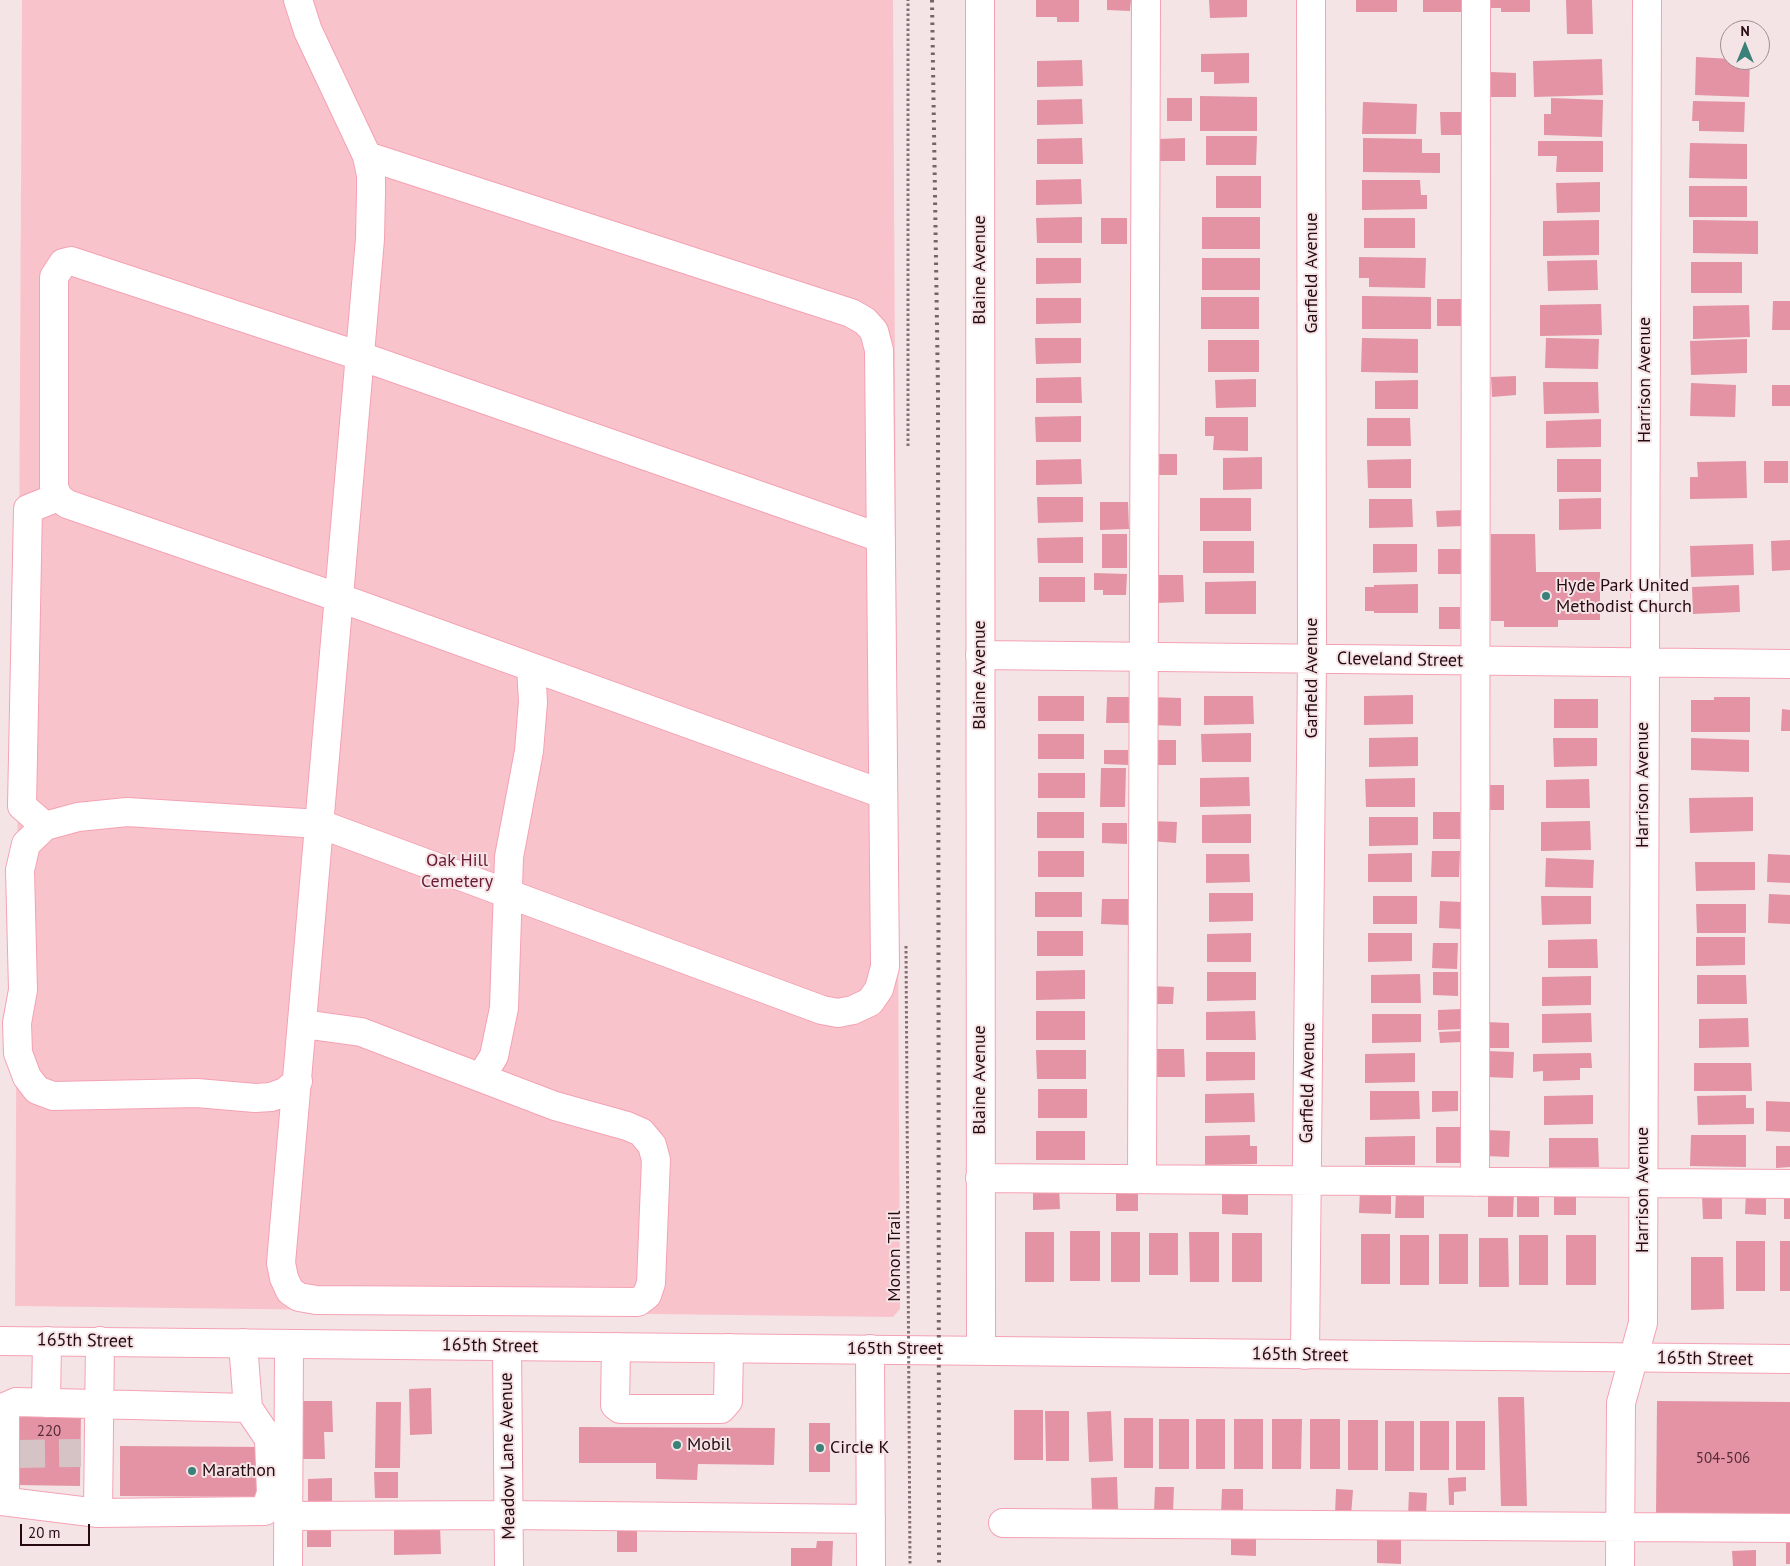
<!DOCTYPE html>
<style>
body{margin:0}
#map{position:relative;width:1790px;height:1566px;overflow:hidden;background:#f5e4e6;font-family:"PT Sans",sans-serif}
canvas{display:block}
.north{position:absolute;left:1720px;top:20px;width:50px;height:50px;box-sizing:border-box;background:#f5e4e6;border:1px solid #a28c91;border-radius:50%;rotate:0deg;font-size:14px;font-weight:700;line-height:20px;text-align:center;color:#260911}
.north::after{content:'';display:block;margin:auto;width:18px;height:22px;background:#3a817a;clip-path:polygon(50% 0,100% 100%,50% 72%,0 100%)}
.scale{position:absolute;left:20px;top:1524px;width:70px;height:22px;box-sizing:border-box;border:2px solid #260911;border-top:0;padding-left:6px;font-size:15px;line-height:18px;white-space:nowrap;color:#260911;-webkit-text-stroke:4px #f5e4e6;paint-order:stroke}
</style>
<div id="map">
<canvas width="1790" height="1566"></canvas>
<div class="north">N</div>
<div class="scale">20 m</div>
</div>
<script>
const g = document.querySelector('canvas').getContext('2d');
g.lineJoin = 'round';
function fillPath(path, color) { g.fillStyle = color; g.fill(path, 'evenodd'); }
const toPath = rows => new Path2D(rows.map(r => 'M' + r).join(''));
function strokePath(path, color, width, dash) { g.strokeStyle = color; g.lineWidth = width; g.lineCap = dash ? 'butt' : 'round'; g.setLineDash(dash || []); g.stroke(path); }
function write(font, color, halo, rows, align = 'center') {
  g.font = font + ' "PT Sans",sans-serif'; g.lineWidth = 4; g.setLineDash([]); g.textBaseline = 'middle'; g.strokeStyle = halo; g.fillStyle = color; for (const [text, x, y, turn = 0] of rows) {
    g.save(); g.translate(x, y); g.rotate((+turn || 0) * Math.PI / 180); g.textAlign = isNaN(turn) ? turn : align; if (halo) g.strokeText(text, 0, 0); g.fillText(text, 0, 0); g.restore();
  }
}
const green = toPath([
 [22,0,893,0,900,1309,893,1317,15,1306]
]);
const building = toPath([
 [1036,0,1079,0,1079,22,1057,22,1057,17,1036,17],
 [1107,0,1131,0,1130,11,1107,10],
 [1209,0,1247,0,1247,17,1210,18],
 [1356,0,1397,0,1397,12,1356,12],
 [1423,0,1466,0,1466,12,1423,12],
 [1489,0,1530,0,1530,12,1501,12,1501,8,1489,8],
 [1566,0,1592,0,1593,34,1567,34],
 [1249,53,1249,83,1214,84,1214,72,1201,72,1201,54],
 [1696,57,1750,60,1749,97,1695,95],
 [1602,59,1603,95,1534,97,1533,61],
 [1082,60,1083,86,1037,87,1037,61],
 [1491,72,1516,73,1516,97,1491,97],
 [1200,96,1257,97,1257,131,1200,131],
 [1167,98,1192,98,1192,121,1167,121],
 [1551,98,1603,100,1602,137,1544,135,1544,114,1551,114],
 [1082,99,1083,124,1037,125,1037,100],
 [1693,101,1745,102,1744,132,1699,131,1699,121,1692,121],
 [1363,102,1417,104,1416,134,1362,134],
 [1440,112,1462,112,1463,135,1441,135],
 [1206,136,1257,136,1256,165,1206,165],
 [1082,138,1083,164,1037,164,1037,139],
 [1185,138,1185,161,1160,161,1159,139],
 [1363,138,1422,139,1422,153,1440,153,1440,173,1363,172],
 [1538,141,1603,141,1603,172,1556,172,1557,156,1538,156],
 [1690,143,1747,144,1747,179,1689,178],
 [1216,176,1261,176,1261,208,1216,208],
 [1081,179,1082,204,1036,205,1036,180],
 [1362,180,1420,180,1421,195,1427,195,1427,209,1362,210],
 [1600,182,1600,212,1557,213,1556,183],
 [1689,186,1747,186,1747,217,1689,217],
 [1082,217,1082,243,1037,243,1036,218],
 [1202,217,1260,217,1260,249,1202,249],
 [1101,218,1127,218,1127,244,1101,244],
 [1364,218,1415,218,1415,248,1364,248],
 [1599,220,1599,255,1543,256,1543,221],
 [1693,220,1758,221,1758,254,1693,253],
 [1359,257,1426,258,1425,288,1369,287,1369,278,1359,278],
 [1036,258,1081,258,1081,283,1036,284],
 [1202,258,1260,258,1260,290,1202,290],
 [1597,260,1598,290,1548,291,1547,261],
 [1691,262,1742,262,1742,293,1691,293],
 [1362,296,1431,297,1431,329,1362,329],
 [1201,297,1259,297,1259,329,1201,329],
 [1036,298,1081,298,1081,323,1036,324],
 [1437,299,1462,299,1462,326,1437,326],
 [1773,301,1790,301,1790,330,1772,330],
 [1601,304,1602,335,1540,336,1540,305],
 [1749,305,1750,337,1693,339,1693,306],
 [1035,338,1081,338,1081,363,1036,364],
 [1362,338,1418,339,1418,373,1361,372],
 [1546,338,1599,339,1598,369,1545,368],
 [1747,339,1747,373,1691,375,1690,341],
 [1208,340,1259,340,1259,372,1208,372],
 [1516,376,1516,395,1492,397,1491,377],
 [1081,377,1082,403,1036,403,1036,378],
 [1256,379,1256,407,1216,408,1215,380],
 [1418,380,1418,409,1375,409,1375,381],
 [1543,382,1598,382,1599,413,1544,414],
 [1691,383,1736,385,1735,417,1690,416],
 [1772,385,1790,385,1790,406,1772,406],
 [1081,416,1081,442,1036,442,1035,417],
 [1205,417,1248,417,1248,451,1213,450,1214,436,1205,436],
 [1367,418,1410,418,1411,446,1367,446],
 [1601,419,1601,447,1546,448,1546,421],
 [1154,454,1177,454,1177,475,1155,475],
 [1262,457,1262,489,1223,490,1223,458],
 [1081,459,1082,484,1036,485,1036,460],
 [1411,459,1411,488,1368,488,1367,460],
 [1557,459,1601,459,1601,492,1557,492],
 [1746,461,1747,498,1690,499,1690,477,1698,477,1697,462],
 [1764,461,1788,461,1788,483,1764,483],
 [1037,497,1083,497,1083,522,1038,523],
 [1200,498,1251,498,1251,531,1200,531],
 [1601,498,1601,529,1559,530,1559,499],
 [1369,499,1412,499,1413,527,1369,528],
 [1100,502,1128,502,1129,529,1100,530],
 [1463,510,1463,526,1437,527,1436,511],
 [1102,534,1127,534,1127,568,1102,568],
 [1491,534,1535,534,1536,572,1600,572,1600,620,1558,620,1558,627,1504,627,1504,621,1491,621],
 [1083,537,1083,563,1038,563,1037,538],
 [1790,540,1790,570,1772,571,1771,541],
 [1203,541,1254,541,1254,573,1203,573],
 [1373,544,1417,544,1417,572,1373,573],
 [1753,544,1754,575,1691,577,1690,546],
 [1438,549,1463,549,1463,574,1438,574],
 [1094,573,1127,574,1126,595,1103,595,1103,590,1094,590],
 [1156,575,1183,575,1184,602,1156,603],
 [1039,577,1085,577,1085,602,1039,602],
 [1256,581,1256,614,1205,614,1205,582],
 [1418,584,1418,613,1374,613,1374,611,1365,611,1365,587,1374,587,1374,585],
 [1739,585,1740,612,1693,614,1692,587],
 [1439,607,1460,607,1460,629,1439,629],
 [1413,695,1413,724,1364,725,1364,696],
 [1038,696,1084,696,1084,721,1038,721],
 [1204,696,1253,696,1254,724,1204,725],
 [1107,697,1129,697,1129,723,1106,723],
 [1150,697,1181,698,1181,726,1150,725],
 [1714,697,1750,697,1750,732,1691,732,1691,700,1714,700],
 [1554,699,1598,699,1598,728,1554,728],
 [1782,709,1790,710,1790,731,1781,731],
 [1251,733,1251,762,1202,762,1201,734],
 [1038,734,1084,734,1084,759,1038,759],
 [1418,737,1418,766,1369,767,1369,738],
 [1553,738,1597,738,1597,766,1554,767],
 [1691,738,1749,740,1749,772,1691,770],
 [1151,740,1176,740,1176,765,1151,765],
 [1104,750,1128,750,1128,765,1104,764],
 [1101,768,1126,768,1125,807,1100,807],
 [1038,773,1085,773,1085,798,1038,798],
 [1249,777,1250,806,1200,807,1200,778],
 [1415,778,1415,807,1366,807,1365,779],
 [1589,779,1590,808,1546,808,1546,780],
 [1487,785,1504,785,1504,810,1487,810],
 [1753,797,1753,831,1690,833,1689,798],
 [1037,812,1084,812,1084,838,1037,838],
 [1433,812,1460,812,1460,839,1433,839],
 [1251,814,1251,843,1202,843,1202,815],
 [1369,817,1418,817,1418,845,1369,846],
 [1151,821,1177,822,1176,843,1150,841],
 [1590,821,1591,850,1541,851,1541,822],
 [1102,823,1127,823,1127,844,1102,843],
 [1038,851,1084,851,1084,877,1038,877],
 [1432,851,1460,851,1459,877,1431,877],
 [1412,853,1412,882,1368,882,1368,854],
 [1206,854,1249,854,1250,882,1206,883],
 [1768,854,1790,855,1790,883,1767,882],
 [1546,858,1594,860,1593,888,1545,887],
 [1695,862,1755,862,1755,890,1696,891],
 [1035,892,1082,892,1082,917,1035,917],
 [1209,893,1253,893,1253,921,1209,922],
 [1769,894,1790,895,1790,924,1768,923],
 [1373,896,1417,896,1417,924,1373,924],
 [1541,896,1591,896,1591,924,1542,925],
 [1102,899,1129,899,1128,925,1101,924],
 [1440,901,1463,902,1462,929,1439,928],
 [1696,904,1746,904,1746,933,1697,933],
 [1037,931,1083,931,1083,956,1037,956],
 [1251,933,1251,962,1207,962,1207,934],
 [1368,933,1412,933,1412,961,1368,962],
 [1696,937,1745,937,1745,965,1696,966],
 [1597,939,1598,968,1548,968,1548,940],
 [1433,943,1458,943,1457,969,1432,968],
 [1085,970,1085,999,1036,1000,1036,971],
 [1207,972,1256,972,1256,1000,1207,1001],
 [1433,972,1458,972,1458,996,1433,995],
 [1420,974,1421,1003,1371,1003,1371,975],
 [1697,975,1746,975,1747,1004,1697,1004],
 [1591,976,1591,1005,1542,1006,1542,977],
 [1149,986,1174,987,1173,1004,1149,1004],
 [1462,1009,1463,1029,1438,1030,1438,1010],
 [1036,1011,1085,1011,1085,1040,1036,1040],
 [1255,1011,1256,1040,1206,1040,1206,1012],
 [1591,1013,1592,1042,1542,1043,1542,1014],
 [1372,1014,1421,1014,1421,1042,1372,1043],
 [1748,1018,1749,1047,1699,1048,1699,1019],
 [1486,1022,1509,1023,1509,1048,1485,1048],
 [1461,1031,1461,1042,1440,1043,1439,1032],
 [1156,1049,1184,1049,1185,1077,1156,1077],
 [1036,1050,1086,1050,1086,1079,1037,1079],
 [1486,1051,1514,1052,1513,1078,1485,1077],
 [1206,1052,1255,1052,1255,1080,1206,1081],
 [1415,1053,1415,1082,1365,1083,1365,1054],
 [1591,1053,1592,1068,1580,1068,1580,1080,1543,1081,1543,1071,1533,1072,1533,1054],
 [1694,1063,1751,1063,1752,1091,1694,1091],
 [1038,1089,1087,1089,1087,1118,1038,1118],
 [1370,1091,1419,1091,1420,1119,1370,1120],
 [1432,1091,1458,1091,1458,1111,1432,1112],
 [1254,1093,1255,1122,1205,1123,1205,1094],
 [1593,1095,1593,1124,1544,1125,1544,1096],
 [1746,1095,1746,1108,1754,1108,1754,1124,1698,1125,1697,1096],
 [1766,1101,1790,1102,1790,1132,1766,1131],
 [1436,1127,1461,1127,1460,1163,1436,1163],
 [1487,1130,1510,1131,1509,1157,1486,1156],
 [1036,1131,1085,1131,1085,1160,1036,1160],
 [1250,1135,1250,1146,1257,1146,1257,1164,1205,1165,1205,1136],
 [1691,1135,1746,1135,1746,1167,1690,1166],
 [1415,1136,1415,1165,1365,1165,1365,1137],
 [1549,1138,1598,1138,1599,1167,1549,1167],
 [1776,1146,1790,1146,1790,1167,1776,1168],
 [1059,1184,1060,1209,1033,1210,1033,1185],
 [1116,1186,1138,1186,1138,1211,1116,1211],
 [1222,1189,1248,1189,1248,1215,1222,1214],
 [1360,1189,1391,1190,1391,1214,1359,1213],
 [1396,1191,1424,1191,1424,1218,1395,1218],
 [1488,1191,1514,1192,1513,1217,1488,1217],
 [1517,1191,1539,1192,1539,1217,1517,1217],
 [1554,1192,1576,1192,1576,1215,1554,1215],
 [1746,1193,1766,1194,1766,1215,1745,1214],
 [1722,1195,1722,1219,1703,1219,1702,1196],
 [1784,1196,1790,1196,1790,1219,1784,1219],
 [1070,1231,1100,1231,1100,1281,1070,1281],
 [1025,1232,1054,1232,1054,1282,1025,1282],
 [1111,1232,1140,1232,1140,1282,1111,1282],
 [1189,1232,1219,1232,1219,1282,1190,1282],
 [1149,1233,1178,1233,1178,1275,1149,1275],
 [1232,1233,1262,1233,1262,1282,1232,1282],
 [1361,1234,1390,1234,1390,1284,1361,1284],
 [1439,1234,1468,1234,1468,1284,1439,1284],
 [1400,1235,1429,1235,1429,1285,1400,1285],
 [1519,1235,1548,1235,1548,1285,1519,1285],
 [1566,1235,1596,1235,1596,1285,1566,1285],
 [1479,1238,1508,1238,1509,1287,1479,1287],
 [1736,1241,1765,1241,1765,1291,1736,1291],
 [1780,1241,1790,1241,1790,1291,1780,1291],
 [1691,1257,1723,1257,1724,1309,1691,1310],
 [431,1388,432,1434,410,1435,409,1389],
 [1498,1397,1524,1397,1527,1506,1501,1506],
 [300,1401,332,1401,333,1432,324,1432,325,1459,301,1459],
 [1657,1401,1790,1402,1790,1517,1656,1516],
 [376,1402,401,1402,400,1468,375,1468],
 [18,1410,81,1410,80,1486,17,1485],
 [1014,1410,1043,1410,1043,1460,1014,1460],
 [1045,1411,1069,1411,1069,1461,1046,1461],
 [1111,1411,1113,1461,1089,1462,1087,1412],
 [1124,1418,1153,1418,1153,1468,1124,1468],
 [1159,1419,1189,1419,1189,1469,1159,1469],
 [1196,1419,1225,1419,1225,1469,1196,1469],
 [1234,1419,1263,1419,1263,1469,1234,1469],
 [1272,1419,1302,1419,1301,1469,1272,1469],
 [1310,1419,1340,1419,1340,1469,1310,1469],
 [1348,1420,1378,1420,1378,1470,1348,1470],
 [1385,1421,1414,1421,1414,1471,1385,1471],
 [1420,1421,1449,1421,1449,1470,1420,1470],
 [1456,1421,1485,1421,1485,1470,1456,1470],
 [809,1423,830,1423,830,1472,809,1472],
 [579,1427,775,1428,774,1465,698,1464,697,1480,656,1479,656,1463,579,1463],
 [120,1446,265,1447,264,1497,120,1496],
 [374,1472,398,1472,398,1498,375,1498],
 [1117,1477,1118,1509,1092,1510,1091,1478],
 [1466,1477,1466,1491,1454,1492,1454,1505,1449,1505,1448,1478],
 [332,1478,332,1501,308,1501,308,1479],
 [1155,1487,1174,1487,1173,1513,1154,1512],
 [1222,1489,1243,1489,1243,1513,1221,1513],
 [1336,1489,1353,1490,1351,1516,1335,1515],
 [1409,1492,1427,1493,1426,1516,1408,1516],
 [307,1523,331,1524,331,1547,307,1547],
 [440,1525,441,1554,394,1555,394,1526],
 [617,1530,637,1530,637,1552,617,1552],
 [1231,1531,1256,1531,1256,1556,1231,1555],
 [1786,1536,1790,1536,1790,1564,1786,1564],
 [1377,1540,1401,1540,1401,1564,1377,1563],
 [817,1541,833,1541,832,1566,791,1566,791,1548,816,1548],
 [1756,1550,1756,1566,1733,1566,1732,1551]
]);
const minorTunnel = toPath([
 [17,1454,81,1453]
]);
const path = toPath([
 [908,446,908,0]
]);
const minor = toPath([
 [298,0,308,31,367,156,371,175,371,193,370,239,281,1263,284,1278,290,1291,299,1297,316,1300,638,1302,647,1295,651,1283,656,1160,652,1145,641,1132,627,1126,555,1106,361,1032,303,1024],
 [980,0,981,1350],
 [881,538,360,356,71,261,63,263,54,277,54,487,58,497,67,504,340,598,883,794],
 [980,655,1790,664],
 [45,826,22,806,28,509,58,497],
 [481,1077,494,1056,504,1008,509,857,529,751,533,702,531,667],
 [298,1081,285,1092,271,1097,255,1098,197,1093,53,1096,37,1090,27,1077,18,1053,17,1023,23,990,20,870,26,844,45,826,78,817,127,812,320,824,822,1010,838,1013,853,1010,870,1002,879,989,885,967,879,350,874,331,865,321,851,313,367,156],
 [980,1178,1790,1184],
 [1142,1179,1146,0],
 [1475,1182,1476,0],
 [507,1346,509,1566],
 [616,1347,615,1405,620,1409,721,1409,728,1401,729,1348],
 [870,1349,871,1566],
 [1305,1355,1312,659,1311,0],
 [46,1403,47,1341],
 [0,1501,98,1513,265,1511,271,1493,269,1439,248,1408],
 [5,1501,5,1416,7,1406,16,1402,248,1408,243,1343],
 [98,1513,100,1341],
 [288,1516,509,1515,871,1519],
 [1003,1523,1790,1528],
 [288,1566,289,1344],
 [1620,1566,1621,1403,1643,1323,1647,0]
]);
const major = toPath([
 [0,1341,1790,1359]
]);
const rail = toPath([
 [932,0,938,391,939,1566]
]);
const pathBridge = toPath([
 [906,946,910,1566]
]);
const markers = [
 [1546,596,5,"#3a817a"],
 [677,1445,5,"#3a817a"],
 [820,1448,5,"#3a817a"],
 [192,1471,5,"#3a817a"]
];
const numberNames = [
 ["220",49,1432],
 ["504-506",1723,1459]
];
const streetNames = [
 ["Blaine Avenue",980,270,-90],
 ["Garfield Avenue",1312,273,-90],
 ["Harrison Avenue",1645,380,-90],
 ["Cleveland Street",1400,660,1],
 ["Blaine Avenue",980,675,-90],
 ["Garfield Avenue",1312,678,-90],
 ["Harrison Avenue",1643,785,-90],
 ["Blaine Avenue",980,1080,-90],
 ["Garfield Avenue",1308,1083,-89],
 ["Harrison Avenue",1643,1190,-90],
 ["Monon Trail",895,1256,-90],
 ["165th Street",85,1341,1],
 ["165th Street",490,1346,1],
 ["165th Street",895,1349],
 ["165th Street",1300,1355,1],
 ["165th Street",1705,1359,1],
 ["Meadow Lane Avenue",508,1456,-91]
];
const poiNames = [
 ["Hyde Park United",1556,586],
 ["Methodist Church",1556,607],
 ["Mobil",687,1445],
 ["Circle K",830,1448],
 ["Marathon",202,1471]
];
const parkNames = [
 ["Oak Hill",457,861],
 ["Cemetery",457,882]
];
fillPath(green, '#f9c3cc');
fillPath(building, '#e393a3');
strokePath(minorTunnel, '#d6c3c6', 28, [28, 14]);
strokePath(minor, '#f4a2b3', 30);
strokePath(major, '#f4a2b3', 30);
strokePath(path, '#846d72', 3, [2.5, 2.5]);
strokePath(minor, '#fff', 28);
strokePath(major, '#fff', 28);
strokePath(rail, '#796166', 4, [2.5, 5]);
strokePath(pathBridge, '#846d72', 3, [2.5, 2.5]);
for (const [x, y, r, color] of markers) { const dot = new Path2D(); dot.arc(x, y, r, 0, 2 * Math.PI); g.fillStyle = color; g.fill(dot); strokePath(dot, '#f5e4e6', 2); }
write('15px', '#552c36', null, numberNames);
write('18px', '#260911', '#f5e4e6', streetNames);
write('18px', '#260911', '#f5e4e6', poiNames, 'left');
write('18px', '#6b1933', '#f5e4e6', parkNames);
</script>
